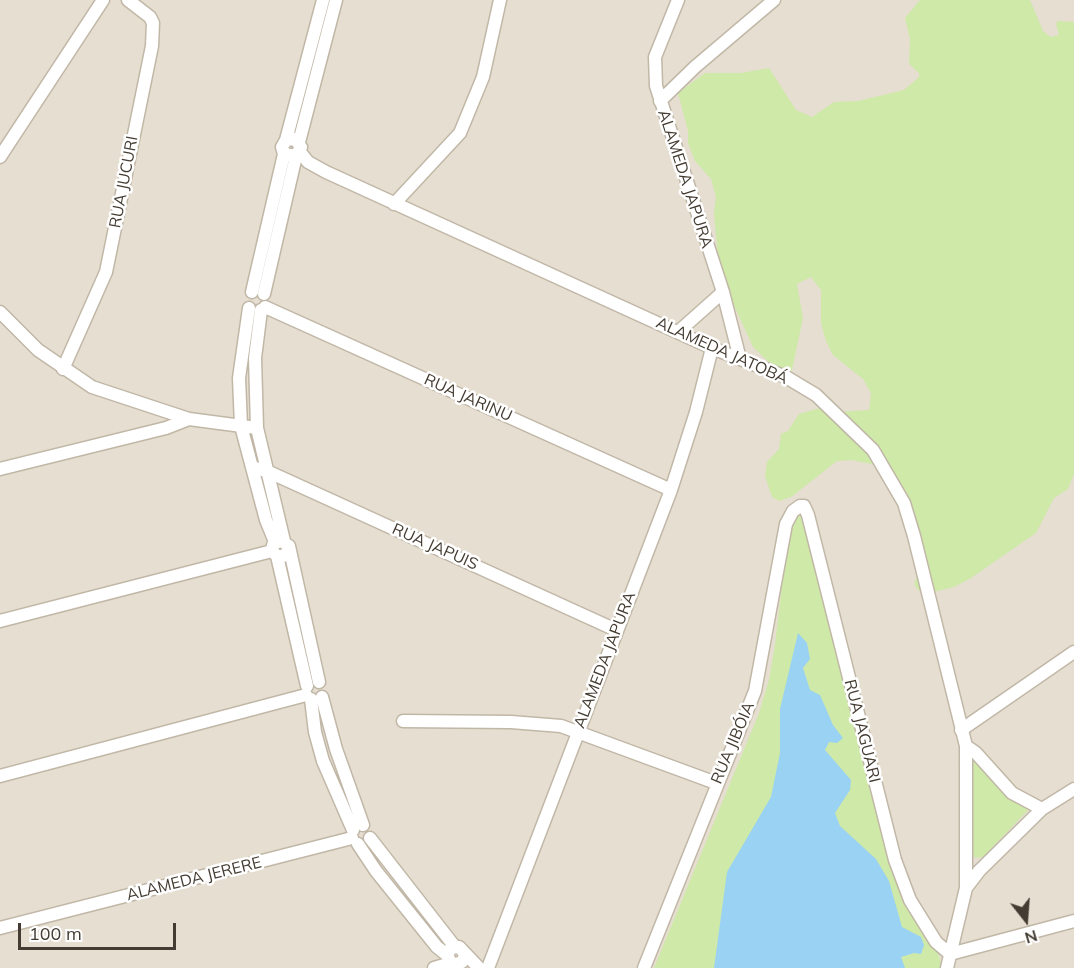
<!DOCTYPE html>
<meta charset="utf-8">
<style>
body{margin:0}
#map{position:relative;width:1074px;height:968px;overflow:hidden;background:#f2ede2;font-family:Mulish,sans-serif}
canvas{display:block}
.north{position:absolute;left:996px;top:890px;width:60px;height:60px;-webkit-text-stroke:4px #fff;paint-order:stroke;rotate:163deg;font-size:16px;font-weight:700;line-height:24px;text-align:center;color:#443c32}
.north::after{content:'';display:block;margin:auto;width:21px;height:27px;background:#443c32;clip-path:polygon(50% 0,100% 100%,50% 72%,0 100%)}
.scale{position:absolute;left:18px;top:923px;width:158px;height:27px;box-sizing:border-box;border:3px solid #443c32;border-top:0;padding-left:8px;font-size:18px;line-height:21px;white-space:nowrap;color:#443c32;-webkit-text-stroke:4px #fff;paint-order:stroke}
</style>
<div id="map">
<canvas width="1074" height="968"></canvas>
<div class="north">N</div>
<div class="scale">100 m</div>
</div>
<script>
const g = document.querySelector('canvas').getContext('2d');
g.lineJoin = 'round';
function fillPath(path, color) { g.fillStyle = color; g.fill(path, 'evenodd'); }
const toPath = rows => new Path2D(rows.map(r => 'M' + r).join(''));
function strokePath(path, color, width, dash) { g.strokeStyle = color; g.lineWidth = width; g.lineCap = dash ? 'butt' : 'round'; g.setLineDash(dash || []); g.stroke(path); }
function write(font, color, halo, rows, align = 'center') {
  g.font = font + ' Mulish,sans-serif'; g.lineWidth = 5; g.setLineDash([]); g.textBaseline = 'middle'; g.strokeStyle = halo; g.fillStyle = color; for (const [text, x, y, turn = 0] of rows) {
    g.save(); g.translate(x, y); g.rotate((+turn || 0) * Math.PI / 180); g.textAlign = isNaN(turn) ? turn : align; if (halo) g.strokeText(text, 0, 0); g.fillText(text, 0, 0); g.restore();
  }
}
const residential = toPath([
 [0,0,1074,0,1074,968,0,968]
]);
const green = toPath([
 [920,0,1030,0,1043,31,1051,37,1059,35,1056,24,1058,21,1074,22,1074,474,1068,489,1054,498,1036,533,971,578,954,587,925,594,918,590,914,584,923,562,904,509,876,465,852,460,837,461,791,497,779,501,772,497,765,476,767,462,779,449,781,434,788,431,799,414,820,408,837,412,869,410,871,393,863,379,833,355,826,341,821,323,821,290,811,277,797,284,803,318,792,370,789,372,772,365,753,347,732,301,721,291,714,214,716,197,711,179,695,161,688,143,688,131,678,93,705,73,741,73,769,68,796,110,812,117,834,102,858,101,904,90,919,77,919,73,909,64,910,39,905,18],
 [798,512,804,513,896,881,938,952,942,968,654,968,759,713,769,680,775,644,790,519],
 [973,762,978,762,1029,809,983,857,976,858,972,855,969,767]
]);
const water = toPath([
 [798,633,807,643,810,659,803,668,810,690,820,695,833,725,843,738,837,743,829,742,825,750,851,780,850,790,835,813,840,826,876,859,889,881,902,927,921,937,924,945,921,954,914,953,901,957,905,968,714,968,727,872,771,797,780,753,780,709]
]);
const minor = toPath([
 [678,0,655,57,656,86,723,292,740,359],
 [660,101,695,67,774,0],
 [286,140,323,0],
 [299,142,336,0],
 [300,152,308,162,326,172,712,348,786,377,816,395,873,450,904,503,914,536,966,746,966,888,947,968],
 [0,157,103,0],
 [394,204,460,133,483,77,500,0],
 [252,292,284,154],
 [264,294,296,156,301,147,295,139,286,140,282,147,284,154,296,156],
 [265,307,671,490],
 [249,308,239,378,241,426,266,520,275,542],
 [261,310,255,358,257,428,284,541],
 [0,312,38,350,92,387,189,419,257,428],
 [678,332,723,292],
 [63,369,106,272,152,46,153,23,150,17,128,0],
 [252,467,269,472,616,630],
 [0,469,166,428,189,419],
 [288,552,283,556,277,556,272,551,273,545,280,540,289,546,319,682],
 [277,556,307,686],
 [0,621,272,551],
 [322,697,336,749,363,825],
 [311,699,315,732,323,761,353,830],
 [403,721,511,722,561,726,716,783],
 [961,730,1074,652],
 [966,746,976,753,1012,793,1042,809],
 [0,776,306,695],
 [370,838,455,947],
 [358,844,376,871,437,947,447,955],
 [966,888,979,871,1042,809,1074,789],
 [0,928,352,838],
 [465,956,462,962,456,964,451,963,447,955,451,948,459,947,479,968],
 [434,968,451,963],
 [488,968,671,490,696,412,712,348],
 [644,968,755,691,786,524,793,511,800,506,804,506,808,515,895,860,910,900,936,942,950,954,1074,921]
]);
const streetNames = [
 ["ALAMEDA JAPURA",685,179,72],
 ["RUA JUCURI",124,182,-79],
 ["ALAMEDA JATOBÁ",722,351,24],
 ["RUA JARINU",468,398,24],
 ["RUA JAPUIS",435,547,24],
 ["ALAMEDA JAPURA",605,660,-69],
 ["RUA JAGUARI",862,731,76],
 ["RUA JIBÓIA",733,743,-67],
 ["ALAMEDA JERERE",194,879,-14]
];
fillPath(residential, '#e6ded0');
fillPath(green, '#cee9a8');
fillPath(water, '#9ad2f3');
strokePath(minor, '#c1b7a7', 15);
strokePath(minor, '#fff', 12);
write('16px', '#443c32', '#fff', streetNames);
</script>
